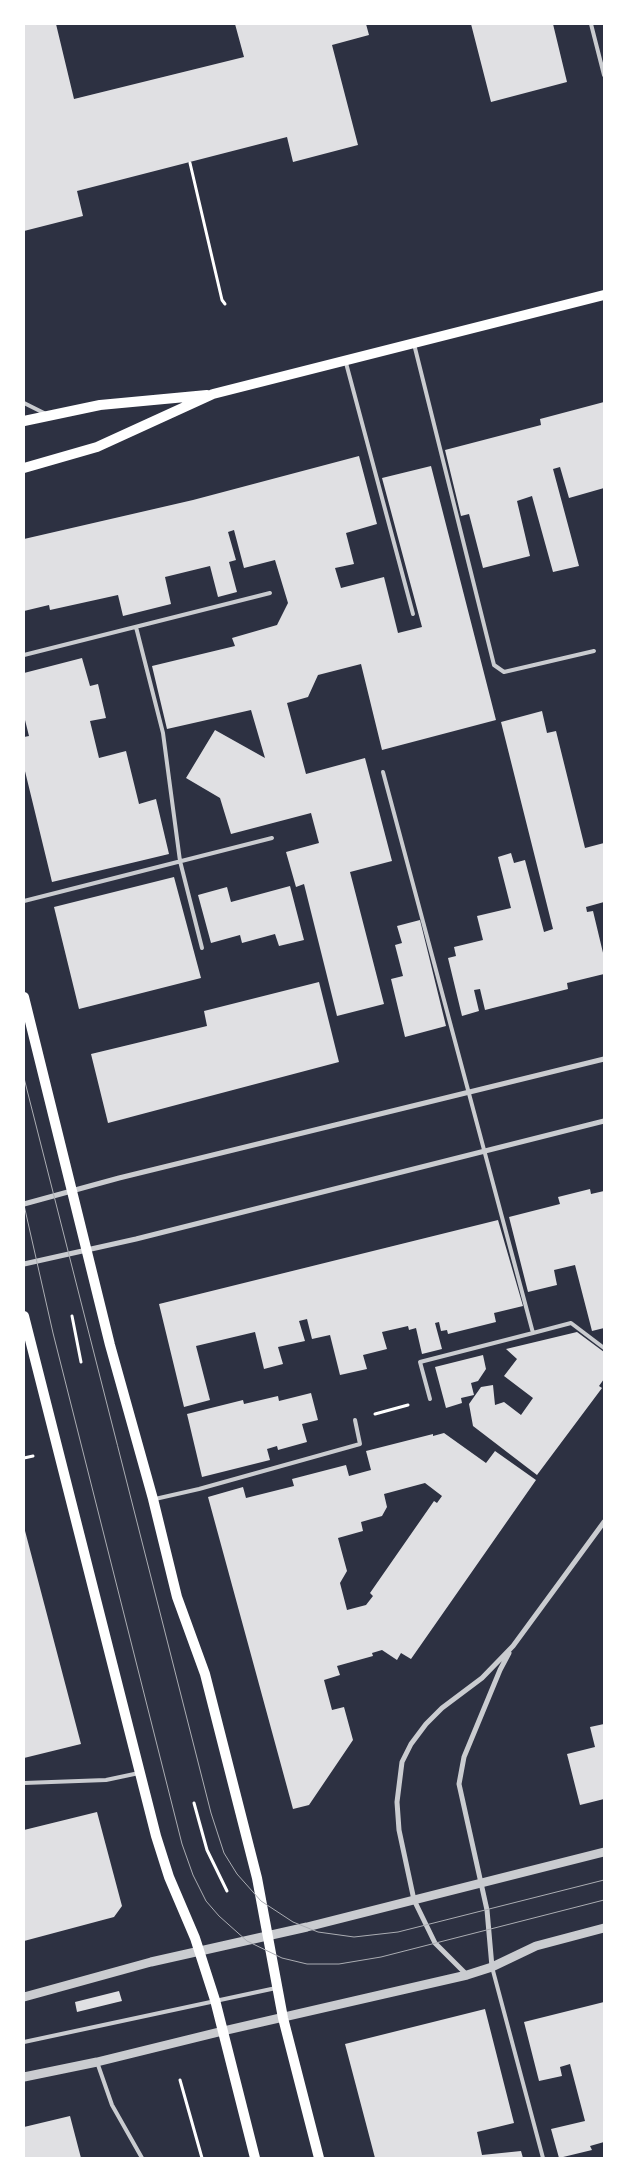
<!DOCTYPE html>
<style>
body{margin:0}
#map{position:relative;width:628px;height:2182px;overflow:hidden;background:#2d3142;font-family:"IBM Plex Serif",serif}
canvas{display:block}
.frame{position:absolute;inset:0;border:25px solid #fff;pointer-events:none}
</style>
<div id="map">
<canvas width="628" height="2182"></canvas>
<div class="frame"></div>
</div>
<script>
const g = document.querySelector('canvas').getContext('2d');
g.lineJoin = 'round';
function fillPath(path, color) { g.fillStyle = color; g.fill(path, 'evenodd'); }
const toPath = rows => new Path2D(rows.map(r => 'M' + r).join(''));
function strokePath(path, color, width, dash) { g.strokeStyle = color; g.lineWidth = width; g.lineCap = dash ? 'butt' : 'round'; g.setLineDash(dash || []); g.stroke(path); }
const building = toPath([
 [24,24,56,24,74,99,244,57,235,24,366,24,369,35,332,45,358,145,293,162,287,137,77,191,83,216,24,231],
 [471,24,553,24,567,82,491,102],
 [604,402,604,488,569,498,560,467,553,469,579,566,553,572,532,496,517,501,530,556,483,568,469,514,461,516,445,450,541,425,540,419],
 [359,456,377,524,346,533,354,564,335,568,341,588,384,577,398,633,422,627,382,478,431,466,496,720,382,750,361,664,318,675,308,697,287,703,306,774,365,758,392,861,350,872,384,1004,337,1016,304,884,296,887,286,852,319,843,311,813,231,834,220,798,186,778,215,730,265,758,251,710,167,729,152,666,235,646,232,638,277,625,288,603,275,560,244,568,234,530,228,532,236,560,229,562,237,592,218,597,210,566,165,577,171,604,123,616,118,595,50,610,49,605,24,611,24,539,193,500],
 [82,658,90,686,98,684,106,718,90,721,99,758,126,751,139,804,156,799,169,854,52,882,24,767,24,737,29,736,24,716,24,673],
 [542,711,547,733,556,731,585,848,604,843,604,902,586,907,587,912,593,911,604,957,604,974,567,983,568,989,485,1010,480,989,474,990,479,1011,462,1016,448,958,456,956,454,947,483,940,477,916,511,908,498,857,511,853,514,863,525,860,544,932,553,929,501,722],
 [174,877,201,978,79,1009,54,907],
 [290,886,304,940,279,946,275,934,242,943,240,935,211,943,198,895,227,887,231,902],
 [420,920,446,1026,405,1037,391,979,403,976,395,945,402,943,397,926],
 [319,982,339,1062,108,1123,91,1054,207,1026,204,1011],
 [590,1189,591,1194,604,1191,604,1328,592,1331,575,1265,554,1270,557,1285,528,1292,509,1217,560,1204,558,1197],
 [498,1220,523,1306,494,1313,496,1322,448,1334,447,1330,441,1331,439,1322,435,1323,442,1349,422,1354,416,1328,409,1330,408,1326,382,1332,387,1349,363,1355,367,1369,340,1375,330,1335,312,1339,307,1319,299,1321,305,1341,278,1347,283,1364,264,1369,255,1332,196,1346,210,1400,184,1407,159,1304],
 [577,1332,604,1352,604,1379,599,1386,602,1388,537,1475,473,1426,469,1404,481,1387,493,1385,495,1405,504,1402,521,1415,533,1398,504,1376,517,1359,506,1349],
 [483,1355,486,1369,478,1381,471,1383,474,1395,461,1398,462,1403,446,1408,435,1367],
 [311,1393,318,1420,302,1424,307,1442,278,1450,277,1446,267,1449,270,1460,202,1477,187,1414,243,1400,244,1404,278,1396,279,1401],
 [444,1433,486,1463,495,1451,536,1480,411,1659,401,1653,397,1660,382,1650,372,1653,373,1656,337,1666,340,1675,324,1680,332,1710,344,1707,353,1740,309,1805,293,1809,208,1497,243,1487,246,1498,294,1486,292,1479,346,1465,349,1476,371,1470,366,1451,433,1434,433,1436],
 [425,1483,442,1496,437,1503,434,1501,370,1593,373,1596,366,1605,347,1610,340,1583,347,1571,338,1538,363,1531,361,1522,382,1516,387,1507,384,1494],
 [24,1527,81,1744,24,1758],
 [604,1724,604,1799,580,1805,567,1754,595,1747,590,1727],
 [97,1812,122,1906,114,1917,24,1941,24,1830],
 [119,1991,122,2001,77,2012,75,2002],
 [604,2002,604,2142,590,2146,592,2150,559,2158,551,2129,585,2121,570,2064,560,2067,562,2076,539,2081,524,2022],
 [485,2009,514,2123,477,2132,482,2155,521,2151,523,2158,375,2158,345,2044],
 [70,2116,81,2158,24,2158,24,2127]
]);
const path = toPath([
 [190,163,222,300,225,304],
 [72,1316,81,1362],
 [375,1414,408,1405],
 [24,1458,33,1456],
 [194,1803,207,1850,227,1891],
 [180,2080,202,2158]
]);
const service = toPath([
 [591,24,604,75],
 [414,344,494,665,504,672,594,651],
 [346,363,413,614],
 [24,403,46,414],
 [136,627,163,733,180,861,202,948],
 [24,655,270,593],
 [383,772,533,1333,571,1323,604,1348],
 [24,901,272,838],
 [430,1399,420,1362,533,1333],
 [155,1499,199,1489,360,1444,355,1420],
 [24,1783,106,1780,139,1773],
 [492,1967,543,2158],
 [24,2042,276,1988],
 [97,2062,112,2105,142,2158]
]);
const minor = toPath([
 [24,1204,119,1178,604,1059],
 [24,1264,136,1239,604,1121],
 [492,1967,487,1910,459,1784,464,1757,500,1670,509,1653],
 [467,1975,435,1943,414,1900,399,1830,397,1802,402,1762,411,1744,426,1724,442,1708,482,1678,513,1646,604,1522]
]);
const tertiary = toPath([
 [24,1997,151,1962,307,1927,604,1852],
 [24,2077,97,2062,223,2031,467,1975,492,1967,536,1946,604,1928]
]);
const secondary = toPath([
 [24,421,100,405,207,395],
 [24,468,97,447,213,394,604,295],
 [24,997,110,1345,153,1499,177,1597,205,1674,245,1831,257,1878,283,2018,319,2158],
 [24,1316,156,1836,169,1877,195,1938,215,2000,255,2158]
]);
const tram = toPath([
 [24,1078,211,1813,224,1853,237,1874,261,1901,293,1922,318,1932,354,1937,398,1932,604,1880],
 [24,1205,53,1333,182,1844,193,1875,206,1901,219,1916,247,1941,282,1958,307,1964,339,1964,381,1957,604,1900]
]);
fillPath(building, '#e0e0e3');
strokePath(path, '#fff', 3);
strokePath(service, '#caccd0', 4);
strokePath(minor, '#caccd0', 5);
strokePath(tertiary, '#caccd0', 9);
strokePath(secondary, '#fff', 10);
strokePath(tram, '#abadb3', 1);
</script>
